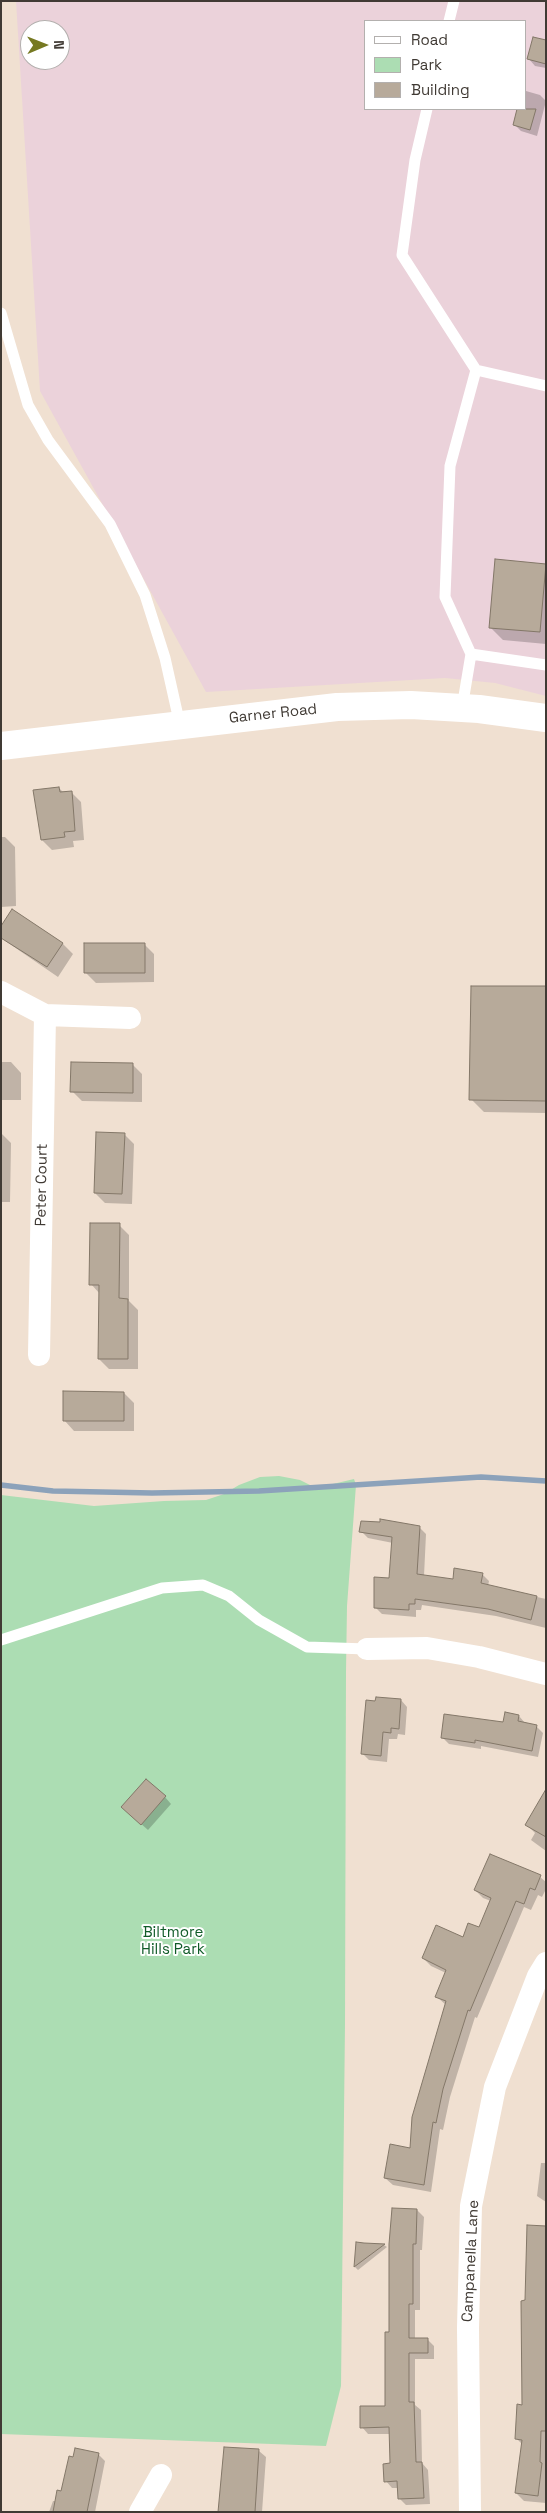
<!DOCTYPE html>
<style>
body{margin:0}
#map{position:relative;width:547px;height:2513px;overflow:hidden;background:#f0e0d1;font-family:"Space Grotesk",sans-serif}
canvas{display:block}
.frame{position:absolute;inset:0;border:2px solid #403a34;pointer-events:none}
.legend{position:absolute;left:364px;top:20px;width:162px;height:90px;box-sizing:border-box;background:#fff;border:1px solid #b3b0ae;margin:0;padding:6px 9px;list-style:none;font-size:15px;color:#403a34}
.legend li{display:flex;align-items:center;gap:10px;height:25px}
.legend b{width:25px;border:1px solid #b3b0ae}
.north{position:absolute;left:20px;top:20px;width:50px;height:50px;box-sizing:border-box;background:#fff;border:1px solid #b3b0ae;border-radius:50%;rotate:89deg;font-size:14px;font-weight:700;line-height:20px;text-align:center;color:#403a34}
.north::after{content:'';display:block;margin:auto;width:18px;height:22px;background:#767922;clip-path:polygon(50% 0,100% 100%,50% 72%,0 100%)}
</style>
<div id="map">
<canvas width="547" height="2513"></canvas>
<div class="frame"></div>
<ul class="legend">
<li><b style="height:6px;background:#fff"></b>Road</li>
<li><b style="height:14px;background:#acddb3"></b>Park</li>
<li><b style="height:14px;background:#b7aa9a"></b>Building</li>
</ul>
<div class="north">N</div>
</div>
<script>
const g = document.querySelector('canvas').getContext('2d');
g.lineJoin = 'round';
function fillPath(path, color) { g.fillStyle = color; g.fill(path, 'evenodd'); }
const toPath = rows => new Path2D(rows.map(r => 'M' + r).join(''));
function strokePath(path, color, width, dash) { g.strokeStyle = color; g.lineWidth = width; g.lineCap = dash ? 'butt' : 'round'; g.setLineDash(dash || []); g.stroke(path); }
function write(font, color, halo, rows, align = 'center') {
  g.font = font + ' "Space Grotesk",sans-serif'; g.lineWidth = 4; g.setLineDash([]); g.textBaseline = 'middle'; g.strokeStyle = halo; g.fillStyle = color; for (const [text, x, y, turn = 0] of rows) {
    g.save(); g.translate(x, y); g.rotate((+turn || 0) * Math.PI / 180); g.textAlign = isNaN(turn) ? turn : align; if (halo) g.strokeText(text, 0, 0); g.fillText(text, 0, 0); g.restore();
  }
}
const industrial = toPath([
 [16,1,546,1,546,696,495,683,445,678,206,692,40,391],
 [366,21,526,21,526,109,366,109],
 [30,30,60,30,60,60,30,60]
]);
const green = toPath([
 [279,1476,300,1480,316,1488,354,1479,356,1485,347,1606,346,1672,345,2024,341,2386,326,2446,1,2434,1,1495,94,1506,164,1501,206,1500,224,1494,239,1485,260,1477]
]);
const shadow = toPath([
 [546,41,546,68,535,66,529,59],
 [526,91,540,95,546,101,537,136,521,131,514,124,518,109,526,109],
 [546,566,546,644,503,640,490,627],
 [59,788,64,793,71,792,81,802,84,840,73,841,74,847,52,850,42,840],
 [1,837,5,837,15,847,16,906,1,907],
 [1,938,63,944,73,954,58,977],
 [144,944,154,954,154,982,96,983,86,973],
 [546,987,546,1113,484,1112,471,1099],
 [1,1062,11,1062,21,1073,21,1100,1,1100],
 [132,1064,142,1074,142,1102,82,1101,72,1091],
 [1,1133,11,1143,10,1202,1,1202],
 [124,1134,134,1144,132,1204,105,1203,95,1193],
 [119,1225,129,1235,129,1301,138,1310,138,1369,109,1369,99,1359,100,1294,91,1284],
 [1,1240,2,1300,1,1300],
 [124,1393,134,1403,134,1431,74,1431,64,1420],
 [419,1527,426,1534,424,1576,454,1580,482,1574,489,1581,488,1586,546,1599,546,1628,496,1616,422,1605,421,1610,416,1610,416,1617,382,1614,375,1607,390,1580,393,1543,368,1538,361,1531],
 [401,1700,407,1707,405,1735,398,1734,397,1739,389,1739,387,1762,369,1760,362,1753,377,1702],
 [519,1716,525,1723,536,1726,543,1733,538,1757,481,1746,481,1749,449,1744,443,1738,504,1723],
 [165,1797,171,1804,148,1830,130,1814],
 [546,1812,546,1851,531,1840,535,1833,527,1825],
 [491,1855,540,1877,546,1882,546,1889,542,1897,538,1895,531,1910,524,1907,477,2018,475,2017,450,2097,443,2130,440,2129,431,2192,393,2185,385,2178,412,2149,446,2005,437,1997,446,1973,431,1966,423,1958,480,1929,491,1901,483,1898,475,1890],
 [541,2163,546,2163,546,2202,537,2196],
 [417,2210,424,2217,422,2250,420,2250,420,2310,415,2310,415,2339,427,2339,434,2346,434,2359,415,2359,415,2405,421,2410,422,2463,428,2470,430,2504,406,2505,399,2498,399,2488,392,2488,386,2481,391,2465,390,2434,368,2434,362,2427,386,2407,391,2333],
 [546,2227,546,2503,524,2501,516,2493,522,2444,517,2439,524,2406,527,2302],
 [357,2243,384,2245,387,2247,358,2270,355,2267],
 [259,2451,266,2457,262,2512,220,2512],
 [98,2454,105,2461,95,2512,49,2512,53,2501,56,2501,62,2492]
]);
const stream = toPath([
 [1,1485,53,1491,152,1493,259,1491,481,1477,546,1481]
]);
const building = toPath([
 [533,37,546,40,546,64,527,59,533,37],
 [517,109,536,109,530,130,513,125,517,109],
 [495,559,546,564,540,632,489,628,495,559],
 [59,787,60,792,72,791,75,831,64,832,65,837,41,840,33,790,59,787],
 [12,909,63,943,47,967,1,938,1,926,12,909],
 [84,943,145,943,145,973,84,973,84,943],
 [471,986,546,986,546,1101,469,1100,471,986],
 [71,1062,133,1063,133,1093,70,1092,71,1062],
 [96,1132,125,1133,122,1194,94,1193,96,1132],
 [90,1223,120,1223,119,1298,128,1299,128,1359,98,1359,99,1285,89,1285,90,1223],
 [63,1391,124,1392,124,1421,63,1421,63,1391],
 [380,1519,420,1526,417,1574,453,1579,454,1568,483,1573,481,1583,537,1596,531,1620,488,1609,415,1599,415,1604,409,1604,409,1610,374,1608,374,1577,389,1578,392,1537,359,1532,361,1521,380,1522,380,1519],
 [376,1697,401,1699,399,1729,391,1728,391,1733,383,1732,381,1756,361,1754,366,1700,375,1701,376,1697],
 [505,1712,519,1715,518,1721,537,1725,532,1751,475,1740,475,1743,441,1738,444,1714,503,1722,505,1712],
 [146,1779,166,1796,141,1825,121,1807,146,1779],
 [546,1789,546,1837,525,1825,546,1789],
 [490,1854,541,1875,535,1890,530,1888,524,1904,516,1901,470,2011,468,2010,443,2089,436,2123,433,2122,424,2185,384,2178,390,2144,410,2148,412,2117,446,2001,435,1997,446,1970,422,1958,436,1925,463,1937,468,1923,479,1927,491,1898,474,1890,490,1854],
 [392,2208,417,2209,416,2244,413,2244,413,2304,409,2304,409,2338,428,2338,428,2353,409,2353,409,2402,414,2402,416,2462,422,2462,424,2498,398,2499,397,2481,384,2482,383,2464,390,2463,389,2427,360,2428,360,2406,385,2406,385,2332,389,2332,389,2244,392,2208],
 [527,2225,546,2226,546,2431,541,2431,540,2462,542,2463,538,2496,515,2493,522,2440,515,2439,517,2404,522,2405,521,2301,525,2300,527,2225],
 [356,2242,364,2243,385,2244,354,2267,356,2242],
 [224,2447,259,2449,255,2512,218,2512,224,2447],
 [75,2448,99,2453,87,2512,53,2512,57,2490,61,2491,69,2456,73,2457,75,2448]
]);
const service = toPath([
 [449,21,454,1],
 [427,109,415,160,402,255,476,370],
 [1,313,28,405,48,440,110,524,145,595,165,658,180,725],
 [471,654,445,597,450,466,476,370,546,386],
 [462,708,471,654,546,665],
 [1,1640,162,1588,203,1585,229,1596,259,1620,307,1647,367,1649]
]);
const minor = toPath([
 [1,992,45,1015,130,1018],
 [39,1355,45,1015],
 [367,1649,427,1648,479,1657,546,1674],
 [140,2512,161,2475],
 [470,2512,468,2328,471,2206,495,2087,538,1976,546,1963]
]);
const secondary = toPath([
 [1,746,337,707,411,705,479,709,546,718]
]);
const streetNames = [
 ["Garner Road",273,714,-6],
 ["Peter Court",42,1185,-89],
 ["Campanella Lane",471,2261,-87]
];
const parkNames = [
 ["Biltmore",173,1933],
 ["Hills Park",173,1950]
];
fillPath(industrial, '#ebd2da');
fillPath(green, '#acddb3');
fillPath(shadow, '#0003');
strokePath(stream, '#8ca2ba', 5.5);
fillPath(building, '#b7aa9a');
strokePath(building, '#837768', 1);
strokePath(service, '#fff', 11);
strokePath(minor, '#fff', 22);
strokePath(secondary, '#fff', 28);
write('15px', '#403a34', '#fff', streetNames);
write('15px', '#105b28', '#fff', parkNames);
</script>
